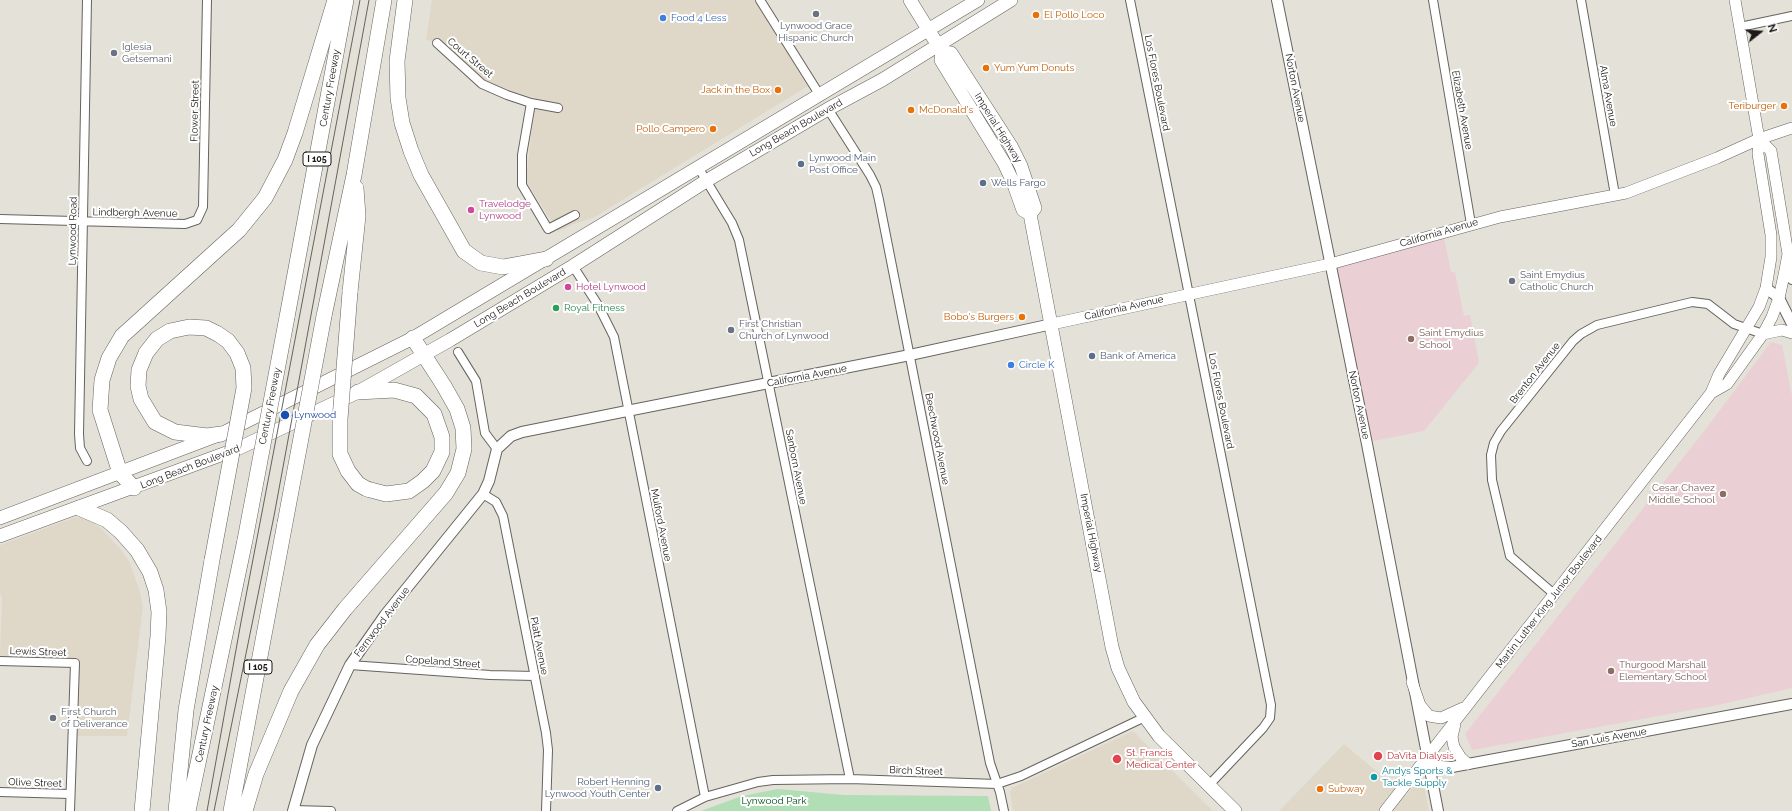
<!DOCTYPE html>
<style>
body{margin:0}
#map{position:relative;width:1792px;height:811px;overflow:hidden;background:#e4e1d9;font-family:Raleway,sans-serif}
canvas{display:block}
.north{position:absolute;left:1740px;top:12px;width:40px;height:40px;-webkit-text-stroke:3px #fff;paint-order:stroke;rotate:73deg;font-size:11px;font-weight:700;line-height:16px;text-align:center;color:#1a1916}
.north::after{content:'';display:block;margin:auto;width:14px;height:18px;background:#1a1916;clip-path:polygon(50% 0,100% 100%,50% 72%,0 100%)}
</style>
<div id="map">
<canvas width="1792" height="811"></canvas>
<div class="north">N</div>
</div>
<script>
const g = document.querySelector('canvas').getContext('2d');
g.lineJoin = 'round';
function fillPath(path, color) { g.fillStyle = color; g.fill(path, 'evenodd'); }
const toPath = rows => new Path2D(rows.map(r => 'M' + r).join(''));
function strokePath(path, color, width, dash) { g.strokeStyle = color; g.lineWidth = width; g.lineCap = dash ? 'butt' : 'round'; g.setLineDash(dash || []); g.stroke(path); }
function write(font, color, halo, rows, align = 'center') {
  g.font = font + ' Raleway,sans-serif'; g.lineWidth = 4; g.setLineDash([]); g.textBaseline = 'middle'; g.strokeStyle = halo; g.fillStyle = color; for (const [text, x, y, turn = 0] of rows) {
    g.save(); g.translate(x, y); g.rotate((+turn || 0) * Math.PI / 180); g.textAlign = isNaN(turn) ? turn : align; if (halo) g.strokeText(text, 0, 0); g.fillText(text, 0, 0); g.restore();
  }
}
const built = toPath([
 [432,0,755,0,808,86,593,218,574,224,558,232,526,181,535,98,491,85,443,42,426,40],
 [81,517,89,520,102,529,122,551,130,563,140,592,143,607,127,736,77,736,79,659,0,656,2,598,0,593,0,545,73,518],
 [1133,731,1213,811,1013,811,1010,792,1012,788],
 [1344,744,1406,796,1422,776,1429,811,1279,811]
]);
const education = toPath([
 [1443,233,1451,272,1455,272,1464,316,1470,315,1479,363,1424,431,1368,442,1331,265],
 [1771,342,1782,345,1792,396,1792,688,1713,706,1472,750,1465,734,1705,430]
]);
const green = toPath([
 [778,789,844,795,988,796,991,811,701,811,742,796]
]);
const minor = toPath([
 [760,0,819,94],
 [1130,0,1271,705,1270,718,1263,728,1209,785],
 [1433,0,1471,224],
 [1581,0,1615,195],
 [1740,27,1792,16],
 [437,43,482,84,507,95,531,103,558,108],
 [531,103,522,155,522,185,548,229,575,215],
 [828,109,870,175,876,187,879,200,990,763,1000,792,1004,811],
 [698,167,732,223,739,240,850,779],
 [0,219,185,224,197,220,203,207,207,0],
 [573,266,598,305,614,337,705,797],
 [458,352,476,381,485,433,497,449],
 [87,461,80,448,79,434,87,0],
 [483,494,496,502,503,516,546,733,548,750,546,811],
 [1554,594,1510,556,1492,480,1491,455,1494,443,1501,431,1573,341,1581,334,1597,325,1692,302,1708,304,1734,324,1763,334],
 [0,661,75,663,70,811],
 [350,665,490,675,535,676],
 [0,792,70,794],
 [293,810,331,811],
 [677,811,705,797,758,782,773,780,850,779,997,784,1021,776,1145,717]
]);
const tertiary = toPath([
 [1277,0,1367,444,1438,811],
 [1788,257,1792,279],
 [1766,288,1779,298,1792,324],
 [1427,758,1441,766,1452,767,1468,764,1792,704],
 [293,811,312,745,350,665,385,615,483,494,489,481,497,449,511,436,522,432,627,411,910,355,1052,324]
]);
const secondary = toPath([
 [1052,324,1330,264,1500,217,1626,193,1717,158,1759,139,1792,128],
 [1763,334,1782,330,1792,333],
 [1711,393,1727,384,1763,334,1772,317,1779,298,1784,275,1788,254,1771,151,1759,139],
 [1412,682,1420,705,1429,716,1441,718,1463,708],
 [1455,724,1452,737,1454,747,1461,758,1468,764],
 [1385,811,1711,393,1719,374,1759,307,1766,288,1771,257,1771,235,1758,154,1759,139,1735,0]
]);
const primary = toPath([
 [910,0,942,52,941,60,1004,163,1013,182,1023,210,1030,214,1112,647,1118,668,1134,702,1159,736,1235,811],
 [942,52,951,53,1011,146,1021,166,1035,208,1030,214],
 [0,518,221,434,413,338,978,0],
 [0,536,237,449,358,392,450,340,573,266,706,181,828,109,882,80,1011,0]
]);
const motorway = toPath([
 [405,0,397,61,398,98,402,123,411,151,421,175,464,251,481,263,503,267,546,259],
 [350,292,358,216,356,188],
 [324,316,354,175,384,0],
 [287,317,346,0],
 [218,334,206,328,189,327,170,331,157,339,146,353,139,370,138,386,141,399,155,422,175,432,207,436,221,434],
 [358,392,394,390,416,396,434,414,442,437,442,452,433,471,423,481,409,491,386,494,367,489],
 [134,488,120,473,100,410,102,380,109,358,122,336,239,230,265,198,285,160,295,133,335,0],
 [79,508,107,520,121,532,137,550,150,572,156,590,159,612,158,636,142,811],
 [176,811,186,710,212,560],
 [188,811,245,540],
 [231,811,285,523],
 [245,811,256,774,291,691,317,645,345,609,446,493,458,473,464,449,463,428,457,409,444,386,413,338]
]);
const tram = toPath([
 [207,811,241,622,360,0],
 [214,811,274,516,369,0]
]);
const motorwayBridge = toPath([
 [350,292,340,419,340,454,348,471,358,484,367,489],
 [285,523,324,316],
 [245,540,287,317],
 [212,560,244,388,243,368,237,353,228,341,218,334]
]);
const markers = [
 [816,14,4,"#6b7280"],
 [1036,15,4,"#e8710a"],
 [663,18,4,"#3f7fe0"],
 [114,53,4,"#6b7280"],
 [986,68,4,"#e8710a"],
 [778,90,4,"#e8710a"],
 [1784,106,4,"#e8710a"],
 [911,110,4,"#e8710a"],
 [713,129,4,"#e8710a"],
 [801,164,4,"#5c6f8a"],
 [983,183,4,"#5c6f8a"],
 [471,210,4,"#d1479c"],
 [1512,281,4,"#6b7280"],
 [568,287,4,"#d1479c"],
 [556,308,4,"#2e9e5b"],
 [1022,317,4,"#e8710a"],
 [731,330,4,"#6b7280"],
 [1411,339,4,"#8d6e63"],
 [1092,356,4,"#5c6f8a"],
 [1011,365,4,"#3f7fe0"],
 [285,415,5,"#1a4fb4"],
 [1723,494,4,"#8d6e63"],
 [1611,671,4,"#8d6e63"],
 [53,718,4,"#6b7280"],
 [1378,756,5,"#e0444e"],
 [1117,759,5,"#e0444e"],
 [1374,777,4,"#0f9aa8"],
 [658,788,4,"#5c6f8a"],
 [1320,789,4,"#e8710a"]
];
const shields = [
 [317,159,28],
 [258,667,28]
];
const shieldNames = [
 ["I 105",317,159],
 ["I 105",258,667]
];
const foodNames = [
 ["El Pollo Loco",1044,15],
 ["Yum Yum Donuts",994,68],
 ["Jack in the Box",770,90,"right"],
 ["Teriburger",1776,106,"right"],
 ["McDonald's",919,110],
 ["Pollo Campero",705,129,"right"],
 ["Bobo's Burgers",1014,317,"right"],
 ["Subway",1328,789]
];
const shopNames = [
 ["Food 4 Less",671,18],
 ["Circle K",1019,365]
];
const worshipNames = [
 ["Lynwood Grace",816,26,"center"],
 ["Hispanic Church",816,38,"center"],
 ["Iglesia",122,47],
 ["Getsemani",122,59],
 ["Saint Emydius",1520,275],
 ["Catholic Church",1520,287],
 ["First Christian",739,324],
 ["Church of Lynwood",739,336],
 ["First Church",61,712],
 ["of Deliverance",61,724]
];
const streetNames = [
 ["Court Street",470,58,40],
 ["Los Flores Boulevard",1157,83,79],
 ["Century Freeway",330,88,-80],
 ["Norton Avenue",1295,88,79],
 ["Alma Avenue",1608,96,80],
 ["Elizabeth Avenue",1462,110,80],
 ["Flower Street",195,111,-89],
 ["Long Beach Boulevard",796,128,-30],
 ["Imperial Highway",998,128,58],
 ["Lindbergh Avenue",135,213,1],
 ["Lynwood Road",73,231,-89],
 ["California Avenue",1439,233,-16],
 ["Long Beach Boulevard",520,298,-31],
 ["California Avenue",1124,308,-13],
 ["Brenton Avenue",1535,373,-52],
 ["California Avenue",807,376,-11],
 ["Los Flores Boulevard",1221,401,79],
 ["Norton Avenue",1359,405,78],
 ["Century Freeway",270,406,-79],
 ["Beechwood Avenue",937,439,79],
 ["Long Beach Boulevard",190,467,-21],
 ["Sanborn Avenue",796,467,79],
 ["Mulford Avenue",661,525,79],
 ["Imperial Highway",1091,533,79],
 ["Martin Luther King Junior Boulevard",1549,602,-52],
 ["Fernwood Avenue",382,622,-53],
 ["Platt Avenue",539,646,79],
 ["Lewis Street",38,652,2],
 ["Copeland Street",443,662,4],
 ["Century Freeway",207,724,-78],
 ["San Luis Avenue",1609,738,-10],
 ["Birch Street",916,771,2],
 ["Olive Street",35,783,2]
];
const serviceNames = [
 ["Lynwood Main",809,158],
 ["Post Office",809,170],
 ["Wells Fargo",991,183],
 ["Bank of America",1100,356],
 ["Robert Henning",650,782,"right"],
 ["Lynwood Youth Center",650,794,"right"]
];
const hotelNames = [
 ["Travelodge",479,204],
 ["Lynwood",479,216],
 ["Hotel Lynwood",576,287]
];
const leisureNames = [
 ["Royal Fitness",564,308]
];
const educationNames = [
 ["Saint Emydius",1419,333],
 ["School",1419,345],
 ["Cesar Chavez",1715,488,"right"],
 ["Middle School",1715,500,"right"],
 ["Thurgood Marshall",1619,665],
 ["Elementary School",1619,677]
];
const transitNames = [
 ["Lynwood",294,415]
];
const healthNames = [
 ["St. Francis",1126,753],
 ["Medical Center",1126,765],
 ["DaVita Dialysis",1387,756]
];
const cultureNames = [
 ["Andys Sports &",1382,771],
 ["Tackle Supply",1382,783]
];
const parkNames = [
 ["Lynwood Park",774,801]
];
fillPath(built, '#dfd8c9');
fillPath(education, '#eacfd4');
fillPath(green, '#b2deb6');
strokePath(minor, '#67635d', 10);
strokePath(tertiary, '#67635d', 12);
strokePath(secondary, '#67635d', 12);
strokePath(primary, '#67635d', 14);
strokePath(motorway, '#67635d', 16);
strokePath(minor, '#fff', 8);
strokePath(tertiary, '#fff', 10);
strokePath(secondary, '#fff', 11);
strokePath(primary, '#fff', 13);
strokePath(motorway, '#fff', 15);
strokePath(tram, '#65635e', 1);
strokePath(motorwayBridge, '#67635d', 16, []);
strokePath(motorwayBridge, '#fff', 15);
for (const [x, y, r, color] of markers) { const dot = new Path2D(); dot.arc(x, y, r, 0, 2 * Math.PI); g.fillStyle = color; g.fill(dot); strokePath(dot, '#fff', 1.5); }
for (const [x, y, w] of shields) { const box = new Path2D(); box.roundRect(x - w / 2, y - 7, w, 14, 3); g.fillStyle = '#fff'; g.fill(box); strokePath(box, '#1a1916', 1); }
write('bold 9px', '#1a1916', null, shieldNames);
write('10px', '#c56008', '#fff', foodNames, 'left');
write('10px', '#366cbe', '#fff', shopNames, 'left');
write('10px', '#5b616d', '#fff', worshipNames, 'left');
write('10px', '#1a1916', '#fff', streetNames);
write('10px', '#4e5e75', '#fff', serviceNames, 'left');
write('10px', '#b23c85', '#fff', hotelNames, 'left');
write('10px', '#27864d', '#fff', leisureNames, 'left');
write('10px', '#785e54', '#fff', educationNames, 'left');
write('10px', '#164399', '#fff', transitNames, 'left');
write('10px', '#be3a42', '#fff', healthNames, 'left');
write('10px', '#0d838f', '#fff', cultureNames, 'left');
write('10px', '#004d16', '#fff', parkNames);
</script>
